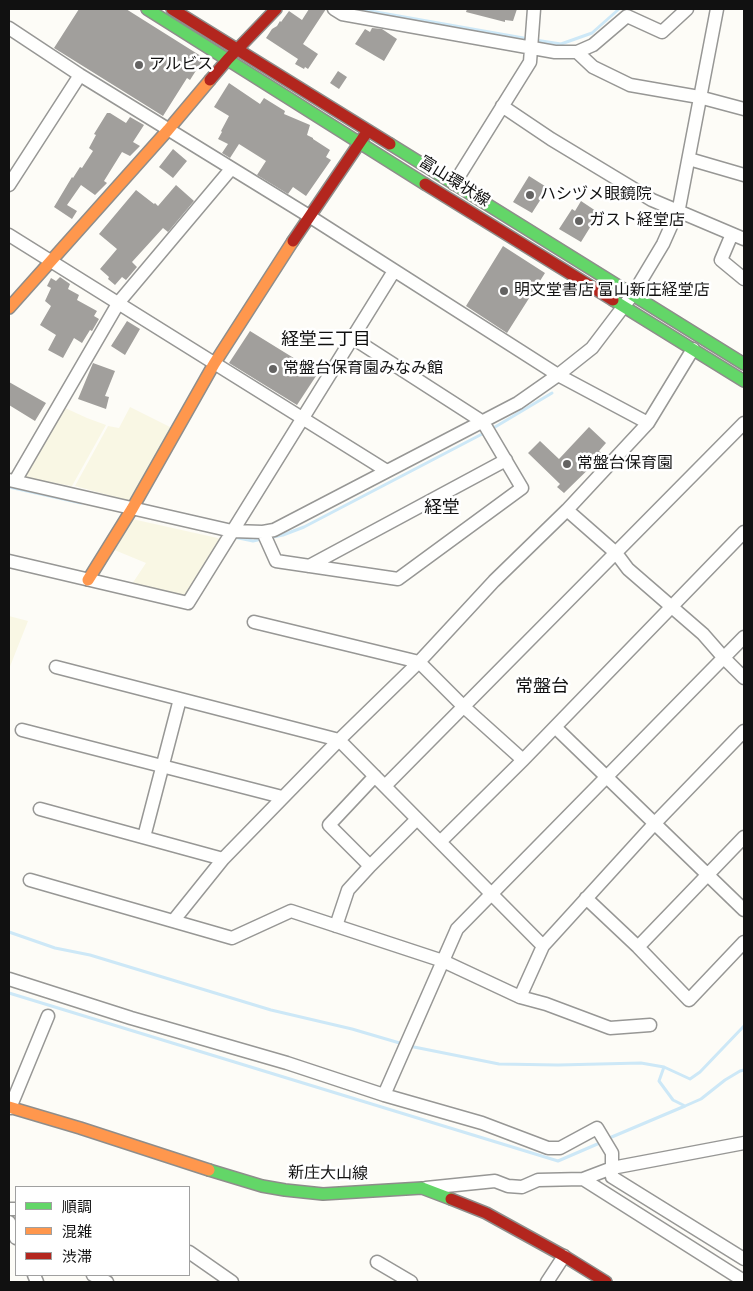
<!DOCTYPE html>
<meta charset="utf-8">
<style>
body{margin:0}
#map{position:relative;width:753px;height:1291px;overflow:hidden;background:#fdfcf7;font-family:"Source Serif 4","Noto Sans JP",serif}
canvas{display:block}
.frame{position:absolute;inset:0;border:10px solid #111;pointer-events:none}
.legend{position:absolute;left:15px;top:1186px;width:175px;height:90px;box-sizing:border-box;background:#fff;border:1px solid #a0a0a0;margin:0;padding:6px 9px;list-style:none;font-size:15px;color:#111}
.legend li{display:flex;align-items:center;gap:10px;height:25px}
.legend b{width:25px;border:1px solid #a0a0a0}
</style>
<div id="map">
<canvas width="753" height="1291"></canvas>
<div class="frame"></div>
<ul class="legend">
<li><b style="height:6px;background:#63d668"></b>順調</li>
<li><b style="height:6px;background:#ff974d"></b>混雑</li>
<li><b style="height:6px;background:#b3261e"></b>渋滞</li>
</ul>
</div>
<script>
const g = document.querySelector('canvas').getContext('2d');
g.lineJoin = 'round';
function fillPath(path, color) { g.fillStyle = color; g.fill(path, 'evenodd'); }
const toPath = rows => new Path2D(rows.map(r => 'M' + r).join(''));
function strokePath(path, color, width, dash) { g.strokeStyle = color; g.lineWidth = width; g.lineCap = dash ? 'butt' : 'round'; g.setLineDash(dash || []); g.stroke(path); }
function write(font, color, halo, rows, align = 'center') {
  g.font = font + ' "Source Serif 4","Noto Sans JP",serif'; g.lineWidth = 5; g.setLineDash([]); g.textBaseline = 'middle'; g.strokeStyle = halo; g.fillStyle = color; for (const [text, x, y, turn = 0] of rows) {
    g.save(); g.translate(x, y); g.rotate((+turn || 0) * Math.PI / 180); g.textAlign = isNaN(turn) ? turn : align; if (halo) g.strokeText(text, 0, 0); g.fillText(text, 0, 0); g.restore();
  }
}
const farmland = toPath([
 [63,407,87,418,106,425,72,486,25,478,26,471],
 [130,407,172,428,130,501,75,486,108,426,119,428],
 [132,519,222,539,186,597,132,584,146,563,112,549],
 [9,616,28,621,9,669]
]);
const stream = toPath([
 [359,9,529,39],
 [535,40,561,44,592,33,619,9],
 [490,430,552,393],
 [9,487,81,503],
 [234,537,253,541,262,539],
 [268,538,283,535,304,527,484,433],
 [9,932,55,948,90,955,271,1010,352,1029,403,1044],
 [9,993,558,1161,602,1142],
 [409,1046,499,1064,558,1065,641,1063,664,1067,690,1079,700,1072,744,1026],
 [664,1067,659,1081,673,1100,685,1106,701,1099,725,1080,740,1071,744,1070],
 [607,1139,685,1106]
]);
const building = toPath([
 [79,9,126,9,204,58,190,80,187,78,163,116,54,48],
 [309,9,326,9,303,44,318,54,308,69,305,67,304,69,295,64,298,59,266,38,272,29,277,26,280,21,281,22,289,11,302,20],
 [467,9,517,9,513,21,505,20,505,22,466,12],
 [372,28,382,29,397,39,384,61,355,44,365,29,370,32],
 [338,71,347,77,339,89,330,83],
 [229,83,260,104,264,98,285,111,284,114,310,125,307,135,313,138,313,139,330,150,326,157,331,160,306,196,293,187,288,194,257,175,266,161,239,144,230,158,222,153,228,144,218,139,222,132,221,131,229,116,214,107],
 [107,113,110,113,126,123,130,117,144,125,133,142,140,146,130,156,122,152,104,181,107,183,95,195,81,185,67,205,77,211,72,219,54,207,72,177,73,178,80,167,82,168,93,151,89,148,96,135,94,134],
 [173,149,187,161,173,178,159,167],
 [529,176,548,188,532,213,513,202],
 [176,185,194,201,168,232,163,228,132,262,137,267,126,280,122,277,115,285,108,279,109,277,100,269,117,249,99,234,136,190,154,204,155,203,158,206],
 [581,201,599,213,581,242,559,229,572,209,575,211],
 [503,246,545,273,507,333,466,306],
 [60,277,70,284,68,289,79,295,77,300,97,311,94,316,99,319,92,331,90,330,82,343,74,338,63,358,48,350,56,335,40,325,51,306,45,301,51,288,47,286,51,278,56,281],
 [127,321,140,329,125,355,111,346],
 [250,331,318,373,297,405,229,363],
 [93,363,115,371,105,396,109,397,106,409,78,399],
 [9,382,46,403,35,421,9,405],
 [589,427,606,443,599,451,603,455,564,493,557,487,560,484,528,453,540,441,559,459]
]);
const street = toPath([
 [334,9,342,14,555,52,577,52,593,45,627,16,662,32,687,9],
 [9,28,80,75,309,216,558,375,648,423],
 [577,52,593,67,630,85,699,97,744,109],
 [502,106,551,139,652,200,744,239],
 [689,159,744,175],
 [454,184,530,62,534,9],
 [9,185,80,75],
 [732,234,721,260,744,279],
 [9,235,387,471],
 [9,480,232,531,263,532,274,530,518,403,558,375,592,348,633,294,663,244,679,208,717,9],
 [15,481,119,302,231,169],
 [567,510,616,553,628,569,703,634,724,658,744,678],
 [263,532,276,561,398,579,522,488,483,422,351,337],
 [9,561,188,603,394,271],
 [309,566,506,460],
 [254,622,419,662,464,707,523,760],
 [56,667,339,740,543,946],
 [555,727,744,910],
 [22,730,282,797],
 [385,786,744,423],
 [40,809,223,859],
 [144,837,180,699],
 [440,842,523,760,744,532],
 [370,866,329,825,375,776],
 [30,880,232,938,291,911,443,961,520,997,546,1004,610,1028,650,1025],
 [586,898,638,947,689,1000,744,942],
 [174,920,223,859,339,740,419,662,494,581,567,510,648,423,693,349],
 [336,926,348,890,370,866,417,819],
 [638,947,744,837],
 [9,979,131,1018,287,1063,384,1095,482,1123,548,1148,560,1148,597,1128,612,1153,612,1177,744,1259],
 [520,997,543,946,655,823,744,731],
 [384,1095,457,929,744,637],
 [10,1108,48,1016],
 [583,1179,744,1281],
 [426,1188,495,1181,508,1186,522,1187,538,1180,583,1179,612,1168,744,1143],
 [9,1209,16,1209],
 [9,1222,16,1238],
 [189,1252,232,1282],
 [377,1262,411,1282],
 [34,1275,37,1282],
 [93,1275,107,1282],
 [547,1282,564,1256]
]);
const fast = toPath([
 [147,9,425,184],
 [390,144,744,364],
 [613,300,744,381],
 [209,1170,262,1186,285,1190,323,1194,422,1188,451,1199]
]);
const slow = toPath([
 [9,308,168,130,210,80],
 [88,580,132,509,214,364,293,241],
 [9,1107,80,1128,209,1170]
]);
const jam = toPath([
 [172,9,390,144],
 [210,80,228,59,276,9],
 [425,184,613,300],
 [293,241,367,132],
 [451,1199,486,1213,564,1256,606,1282]
]);
const markers = [
 [139,65,5,"#646362"],
 [530,195,5,"#646362"],
 [579,221,5,"#646362"],
 [504,291,5,"#646362"],
 [273,369,5,"#646362"],
 [567,464,5,"#646362"]
];
const poiNames = [
 ["アルビス",149,65],
 ["ハシヅメ眼鏡院",540,195],
 ["ガスト経堂店",589,221],
 ["明文堂書店 富山新庄経堂店",514,291],
 ["常盤台保育園みなみ館",283,369],
 ["常盤台保育園",577,464]
];
const streetNames = [
 ["富山環状線",454,182,32],
 ["新庄大山線",328,1174,1]
];
const neighbourhoodNames = [
 ["経堂三丁目",326,340],
 ["経堂",442,508],
 ["常盤台",542,687]
];
fillPath(farmland, '#f9f7e4');
strokePath(stream, '#cde8f7', 3);
fillPath(building, '#a19f9c');
strokePath(street, '#979795', 15);
strokePath(fast, '#8e8d8b', 14);
strokePath(slow, '#8e8d8b', 14);
strokePath(jam, '#8e8d8b', 14);
strokePath(street, '#fffffe', 12);
strokePath(fast, '#63d668', 11);
strokePath(slow, '#ff974d', 11);
strokePath(jam, '#b3261e', 11);
for (const [x, y, r, color] of markers) { const dot = new Path2D(); dot.arc(x, y, r, 0, 2 * Math.PI); g.fillStyle = color; g.fill(dot); strokePath(dot, '#fff', 2); }
write('16px', '#111', '#fff', poiNames, 'left');
write('16px', '#111', '#fff', streetNames);
write('18px', '#111', '#fff', neighbourhoodNames);
</script>
